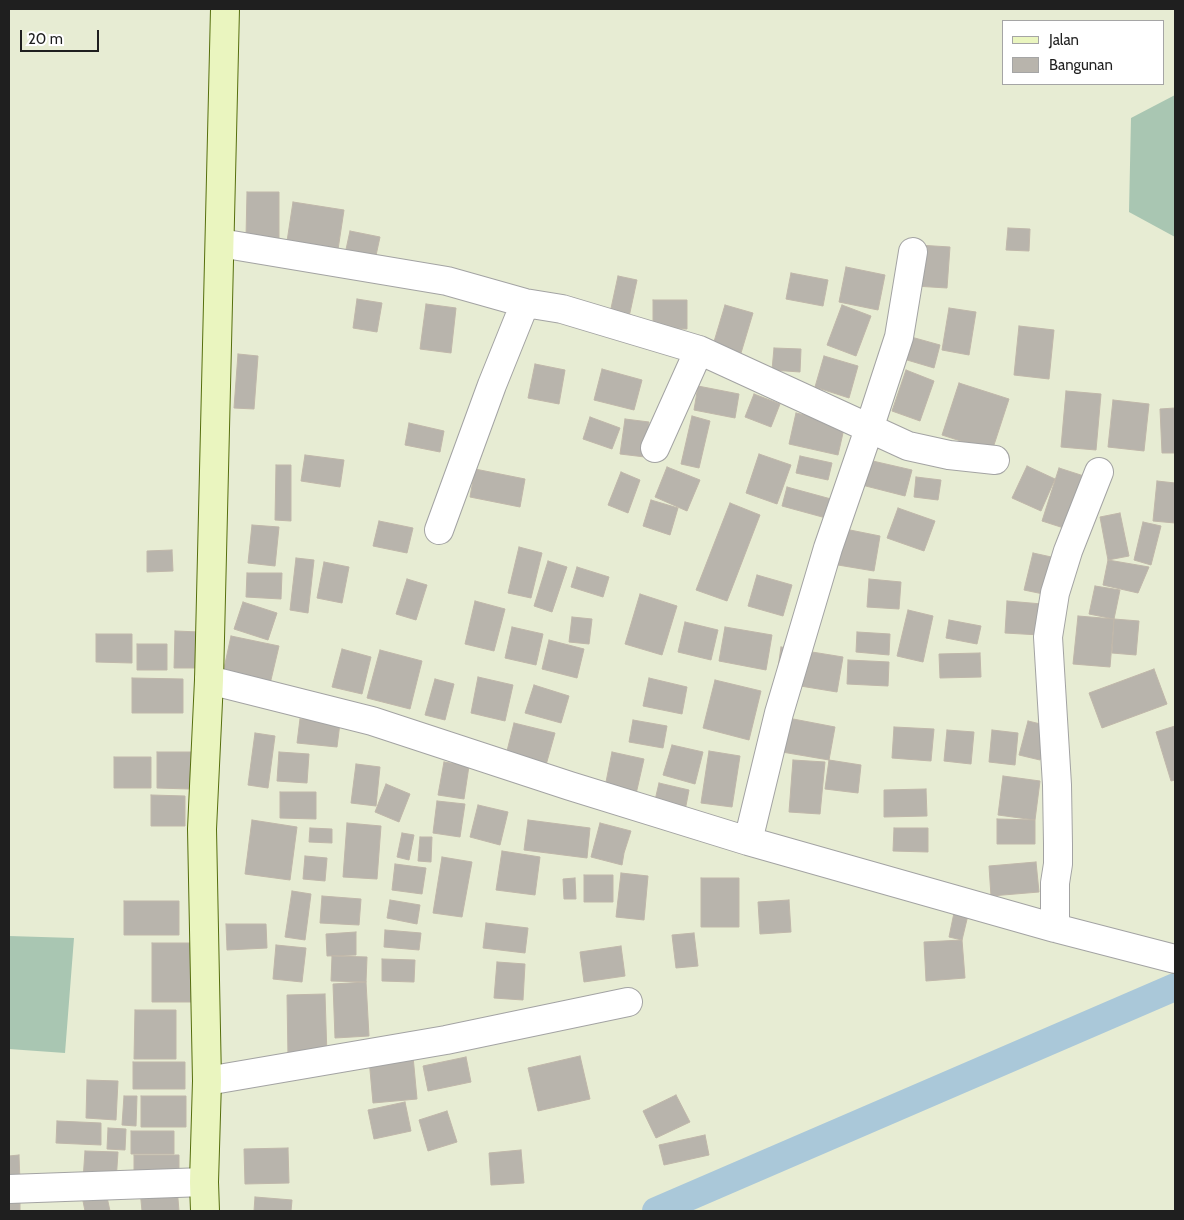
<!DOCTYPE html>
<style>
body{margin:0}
#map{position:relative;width:1184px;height:1220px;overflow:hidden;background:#efeee6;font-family:Cabin,sans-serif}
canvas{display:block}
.frame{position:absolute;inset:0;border:10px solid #1f1f1f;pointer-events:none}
.legend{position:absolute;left:1002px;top:20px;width:162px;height:65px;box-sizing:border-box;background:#fff;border:1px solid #a5a5a5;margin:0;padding:6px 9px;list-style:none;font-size:15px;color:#1f1f1f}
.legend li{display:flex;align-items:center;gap:10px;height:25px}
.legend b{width:25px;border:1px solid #a5a5a5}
.scale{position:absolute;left:20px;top:30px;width:79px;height:22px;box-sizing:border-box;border:2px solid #1f1f1f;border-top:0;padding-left:6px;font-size:15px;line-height:18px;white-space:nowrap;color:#1f1f1f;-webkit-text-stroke:4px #fff;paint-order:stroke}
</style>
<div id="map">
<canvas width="1184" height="1220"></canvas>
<div class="frame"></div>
<ul class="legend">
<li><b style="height:6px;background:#eaf5bf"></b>Jalan</li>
<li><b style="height:14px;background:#b8b4ac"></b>Bangunan</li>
</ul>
<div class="scale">20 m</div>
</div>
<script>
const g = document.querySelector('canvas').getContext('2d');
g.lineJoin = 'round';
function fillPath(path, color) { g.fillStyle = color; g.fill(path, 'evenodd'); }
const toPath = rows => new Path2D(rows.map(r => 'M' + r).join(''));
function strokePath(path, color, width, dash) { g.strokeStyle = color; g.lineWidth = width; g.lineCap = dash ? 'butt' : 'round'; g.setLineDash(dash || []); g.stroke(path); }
const farmland = toPath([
 [9,9,1175,9,1175,1211,9,1211],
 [1003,21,1163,21,1163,84,1003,84]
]);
const cemetery = toPath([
 [1175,95,1175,237,1129,212,1131,118],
 [9,936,74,938,65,1053,9,1049]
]);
const canal = toPath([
 [656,1211,1175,987]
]);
const building = toPath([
 [247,192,279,192,279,238,246,237,247,192],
 [293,202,344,210,337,256,286,248,293,202],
 [1008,228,1030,229,1029,251,1006,250,1008,228],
 [350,231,380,237,375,260,345,254,350,231],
 [918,245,950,247,947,288,915,286,918,245],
 [846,267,885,275,878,310,839,302,846,267],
 [791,273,828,280,823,306,786,299,791,273],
 [618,276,637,280,629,317,610,313,618,276],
 [357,299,382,303,377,332,353,328,357,299],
 [653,300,687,300,687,329,653,328,653,300],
 [426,304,456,308,451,353,420,349,426,304],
 [725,305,753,313,741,353,713,345,725,305],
 [842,305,871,316,856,356,827,345,842,305],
 [949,308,976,312,969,355,942,350,949,308],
 [1019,326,1054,330,1049,379,1014,375,1019,326],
 [904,335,940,345,934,368,897,357,904,335],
 [774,348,801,349,800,372,772,370,774,348],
 [238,354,258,356,254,409,234,408,238,354],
 [824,356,858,366,849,398,815,387,824,356],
 [535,364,565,370,559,404,528,398,535,364],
 [602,369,642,380,634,410,594,400,602,369],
 [906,370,934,381,920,421,892,411,906,370],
 [959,383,1009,399,992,451,942,435,959,383],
 [698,386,739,394,735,418,694,410,698,386],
 [1066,391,1101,394,1096,450,1061,447,1066,391],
 [754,394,780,404,771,427,745,417,754,394],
 [1113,400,1149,404,1144,451,1108,447,1113,400],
 [1175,408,1175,453,1162,453,1160,409,1175,408],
 [796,413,845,424,838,455,789,444,796,413],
 [692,416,710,421,699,468,681,464,692,416],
 [590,417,620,428,612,449,583,439,590,417],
 [625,419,649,422,645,457,620,454,625,419],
 [409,423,444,431,440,452,405,445,409,423],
 [759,454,791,465,777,504,746,493,759,454],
 [305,455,344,460,340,487,301,481,305,455],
 [800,456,832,463,828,480,796,473,800,456],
 [864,459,912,470,905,496,858,484,864,459],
 [276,465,291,465,291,521,275,520,276,465],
 [1027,466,1055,479,1041,511,1012,498,1027,466],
 [667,467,700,480,687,511,655,497,667,467],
 [1059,468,1087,477,1070,530,1042,521,1059,468],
 [475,469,525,479,520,507,470,497,475,469],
 [621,472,640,480,628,513,608,505,621,472],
 [916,477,941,480,938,500,914,497,916,477],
 [1157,481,1175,483,1175,523,1153,521,1157,481],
 [787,487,831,499,826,518,782,506,787,487],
 [651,500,678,508,670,535,643,526,651,500],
 [730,503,760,515,727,601,696,590,730,503],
 [898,508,935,521,924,551,887,538,898,508],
 [1120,513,1129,556,1108,560,1100,517,1120,513],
 [379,521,413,528,407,553,373,546,379,521],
 [1143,522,1161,526,1151,565,1134,560,1143,522],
 [252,525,279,527,275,566,248,563,252,525],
 [845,529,880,536,874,571,838,565,845,529],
 [519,547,542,553,531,598,508,593,519,547],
 [172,550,173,571,147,572,147,551,172,550],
 [1033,553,1056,558,1048,595,1024,590,1033,553],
 [296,558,314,560,308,613,290,610,296,558],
 [1108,560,1149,567,1138,593,1103,585,1108,560],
 [548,561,567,567,552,612,534,606,548,561],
 [324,562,349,567,342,603,317,598,324,562],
 [577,567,609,577,603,597,571,587,577,567],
 [247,573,282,573,281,599,246,597,247,573],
 [757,575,792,585,783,616,748,606,757,575],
 [407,579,427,585,416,620,396,614,407,579],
 [869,579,901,582,899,609,867,607,869,579],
 [1095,586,1120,590,1114,619,1089,614,1095,586],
 [640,594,677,606,662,655,625,644,640,594],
 [475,601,505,609,494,651,465,644,475,601],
 [1007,601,1042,604,1040,635,1005,633,1007,601],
 [243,602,277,613,268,640,234,629,243,602],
 [908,610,933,616,923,662,897,656,908,610],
 [1078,616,1114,619,1110,667,1073,664,1078,616],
 [572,617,592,619,589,644,569,642,572,617],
 [1114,619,1139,621,1136,655,1112,653,1114,619],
 [949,620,981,626,977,644,946,638,949,620],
 [685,622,718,630,711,660,678,652,685,622],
 [512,627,543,634,536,665,505,658,512,627],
 [725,627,772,635,766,670,719,661,725,627],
 [175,631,199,632,199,668,174,668,175,631],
 [857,632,890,634,889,655,856,652,857,632],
 [96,634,132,634,132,663,96,662,96,634],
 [231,636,279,646,270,684,223,673,231,636],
 [549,640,584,649,577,678,542,669,549,640],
 [137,644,167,644,167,670,137,670,137,644],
 [781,647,843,657,837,692,776,682,781,647],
 [342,649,371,657,362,694,332,687,342,649],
 [380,650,422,661,410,709,367,698,380,650],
 [980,653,981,677,940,678,939,654,980,653],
 [848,660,889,662,888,686,847,684,848,660],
 [1154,669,1167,704,1102,728,1089,693,1154,669],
 [478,677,513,685,505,721,471,713,478,677],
 [132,678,183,679,183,713,132,713,132,678],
 [649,678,687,687,682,714,643,706,649,678],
 [435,679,454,684,445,720,425,715,435,679],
 [715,680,761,691,749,740,703,728,715,680],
 [534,685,569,696,561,723,525,713,534,685],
 [788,718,835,727,829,760,782,752,788,718],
 [300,719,340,723,337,747,297,743,300,719],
 [633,720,667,726,663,748,629,742,633,720],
 [1028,721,1049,726,1040,760,1019,755,1028,721],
 [514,723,555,733,546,765,506,755,514,723],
 [1175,726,1175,780,1171,781,1156,732,1175,726],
 [894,727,934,729,931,761,892,758,894,727],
 [947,730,974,732,971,764,944,761,947,730],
 [992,730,1018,733,1015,765,989,762,992,730],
 [255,733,275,736,268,788,248,785,255,733],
 [672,745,703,752,695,784,663,775,672,745],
 [709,751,740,756,732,807,701,803,709,751],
 [157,752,191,752,190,789,157,788,157,752],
 [279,752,309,754,307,783,277,781,279,752],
 [612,752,644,759,636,794,605,787,612,752],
 [114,757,151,757,151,788,114,788,114,757],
 [793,760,825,762,820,814,789,812,793,760],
 [829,760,861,765,858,793,825,789,829,760],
 [444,762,469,766,464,799,438,795,444,762],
 [356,764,380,767,376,806,351,803,356,764],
 [1003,776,1040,781,1035,820,998,815,1003,776],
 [659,783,689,790,684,816,653,809,659,783],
 [386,784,410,794,399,822,375,812,386,784],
 [926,789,927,816,884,817,884,790,926,789],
 [280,792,316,792,316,819,280,818,280,792],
 [151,795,185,796,185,826,151,826,151,795],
 [437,801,465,804,460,837,433,833,437,801],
 [478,805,508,812,500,845,470,837,478,805],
 [997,819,1035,820,1035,844,997,844,997,819],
 [252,820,297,827,290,880,245,874,252,820],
 [528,820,590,828,587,858,524,850,528,820],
 [347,823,381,826,377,879,343,877,347,823],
 [600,823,631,831,624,853,622,865,591,857,600,823],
 [310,828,332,829,332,843,309,842,310,828],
 [894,828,928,828,928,852,893,851,894,828],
 [402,833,414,835,409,860,397,857,402,833],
 [420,837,432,837,431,862,418,861,420,837],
 [502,851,540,857,535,895,496,890,502,851],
 [305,856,327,858,325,881,303,879,305,856],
 [442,857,472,862,462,917,433,913,442,857],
 [1036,862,1039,892,991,896,989,866,1036,862],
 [395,864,426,868,422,894,392,890,395,864],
 [621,873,648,876,644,920,616,917,621,873],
 [584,875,613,875,613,902,584,902,584,875],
 [575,878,576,899,564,899,563,879,575,878],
 [701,878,739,878,739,927,701,927,701,878],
 [292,891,311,894,305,940,285,937,292,891],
 [322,896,361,899,359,925,320,923,322,896],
 [390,900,420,905,417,924,387,918,390,900],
 [789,900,791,932,760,934,758,902,789,900],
 [124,901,179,901,179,935,124,935,124,901],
 [955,908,969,911,962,940,949,937,955,908],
 [486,923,528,928,525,953,483,948,486,923],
 [226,924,266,924,267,948,227,950,226,924],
 [385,930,421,933,419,950,384,947,385,930],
 [356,932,356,955,327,956,326,934,356,932],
 [694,933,698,966,676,968,672,935,694,933],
 [962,940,965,978,926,981,924,942,962,940],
 [152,943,192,943,192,1002,152,1002,152,943],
 [276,945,306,948,302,982,273,979,276,945],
 [621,946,625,976,584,982,580,952,621,946],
 [332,956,367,957,366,982,331,981,332,956],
 [382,959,415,960,414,982,382,981,382,959],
 [497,962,525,964,523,1000,494,998,497,962],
 [366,982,369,1036,335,1038,333,984,366,982],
 [325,994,327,1056,288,1057,287,995,325,994],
 [135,1010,176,1010,176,1059,134,1059,135,1010],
 [413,1056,417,1099,373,1103,369,1059,413,1056],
 [580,1056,590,1099,538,1111,528,1068,580,1056],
 [466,1057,471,1082,428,1091,423,1066,466,1057],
 [133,1062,185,1062,185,1089,133,1089,133,1062],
 [87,1080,118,1081,116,1120,86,1118,87,1080],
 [676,1095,690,1122,656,1138,643,1111,676,1095],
 [124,1096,137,1096,136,1126,122,1125,124,1096],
 [141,1096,186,1096,186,1127,141,1127,141,1096],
 [405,1102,411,1131,374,1139,368,1110,405,1102],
 [447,1111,457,1142,428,1151,419,1120,447,1111],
 [57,1121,101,1123,101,1145,56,1143,57,1121],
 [108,1128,126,1129,125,1150,107,1149,108,1128],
 [131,1131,174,1131,174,1154,131,1154,131,1131],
 [705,1135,709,1155,664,1165,659,1145,705,1135],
 [288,1148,289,1183,245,1184,244,1149,288,1148],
 [521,1150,524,1183,491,1185,489,1153,521,1150],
 [85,1151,118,1152,116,1182,83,1180,85,1151],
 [19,1155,20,1182,9,1182,9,1156,19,1155],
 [134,1155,179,1155,179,1181,134,1181,134,1155],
 [177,1187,179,1211,142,1211,140,1190,177,1187],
 [107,1197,110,1211,85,1211,83,1201,107,1197],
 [255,1197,292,1200,291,1211,254,1211,255,1197],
 [9,1200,20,1200,20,1211,9,1211,9,1200]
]);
const street = toPath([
 [220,243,447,281,525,303,562,309,699,350,908,446,949,455,995,460],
 [655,448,699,350],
 [439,530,492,385,525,303],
 [209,680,372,721,570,786,748,841,1055,928,1175,959],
 [748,841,779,713,828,548,869,429,899,337,913,252],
 [1055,928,1055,883,1058,864,1058,844,1057,785,1048,637,1055,593,1068,551,1099,472],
 [207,1081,446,1040,628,1002],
 [9,1189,204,1182]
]);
const secondary = toPath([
 [205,1211,204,1182,207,1081,202,829,209,680,225,9]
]);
fillPath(farmland, '#e7ecd3');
fillPath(cemetery, '#a9c6b2');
strokePath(canal, '#aac8d9', 28);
fillPath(building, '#b8b4ac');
strokePath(building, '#c0b7aa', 1);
strokePath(street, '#a3a3a3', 30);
strokePath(secondary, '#566f0d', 30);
strokePath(street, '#fff', 28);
strokePath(secondary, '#eaf5bf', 28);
</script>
